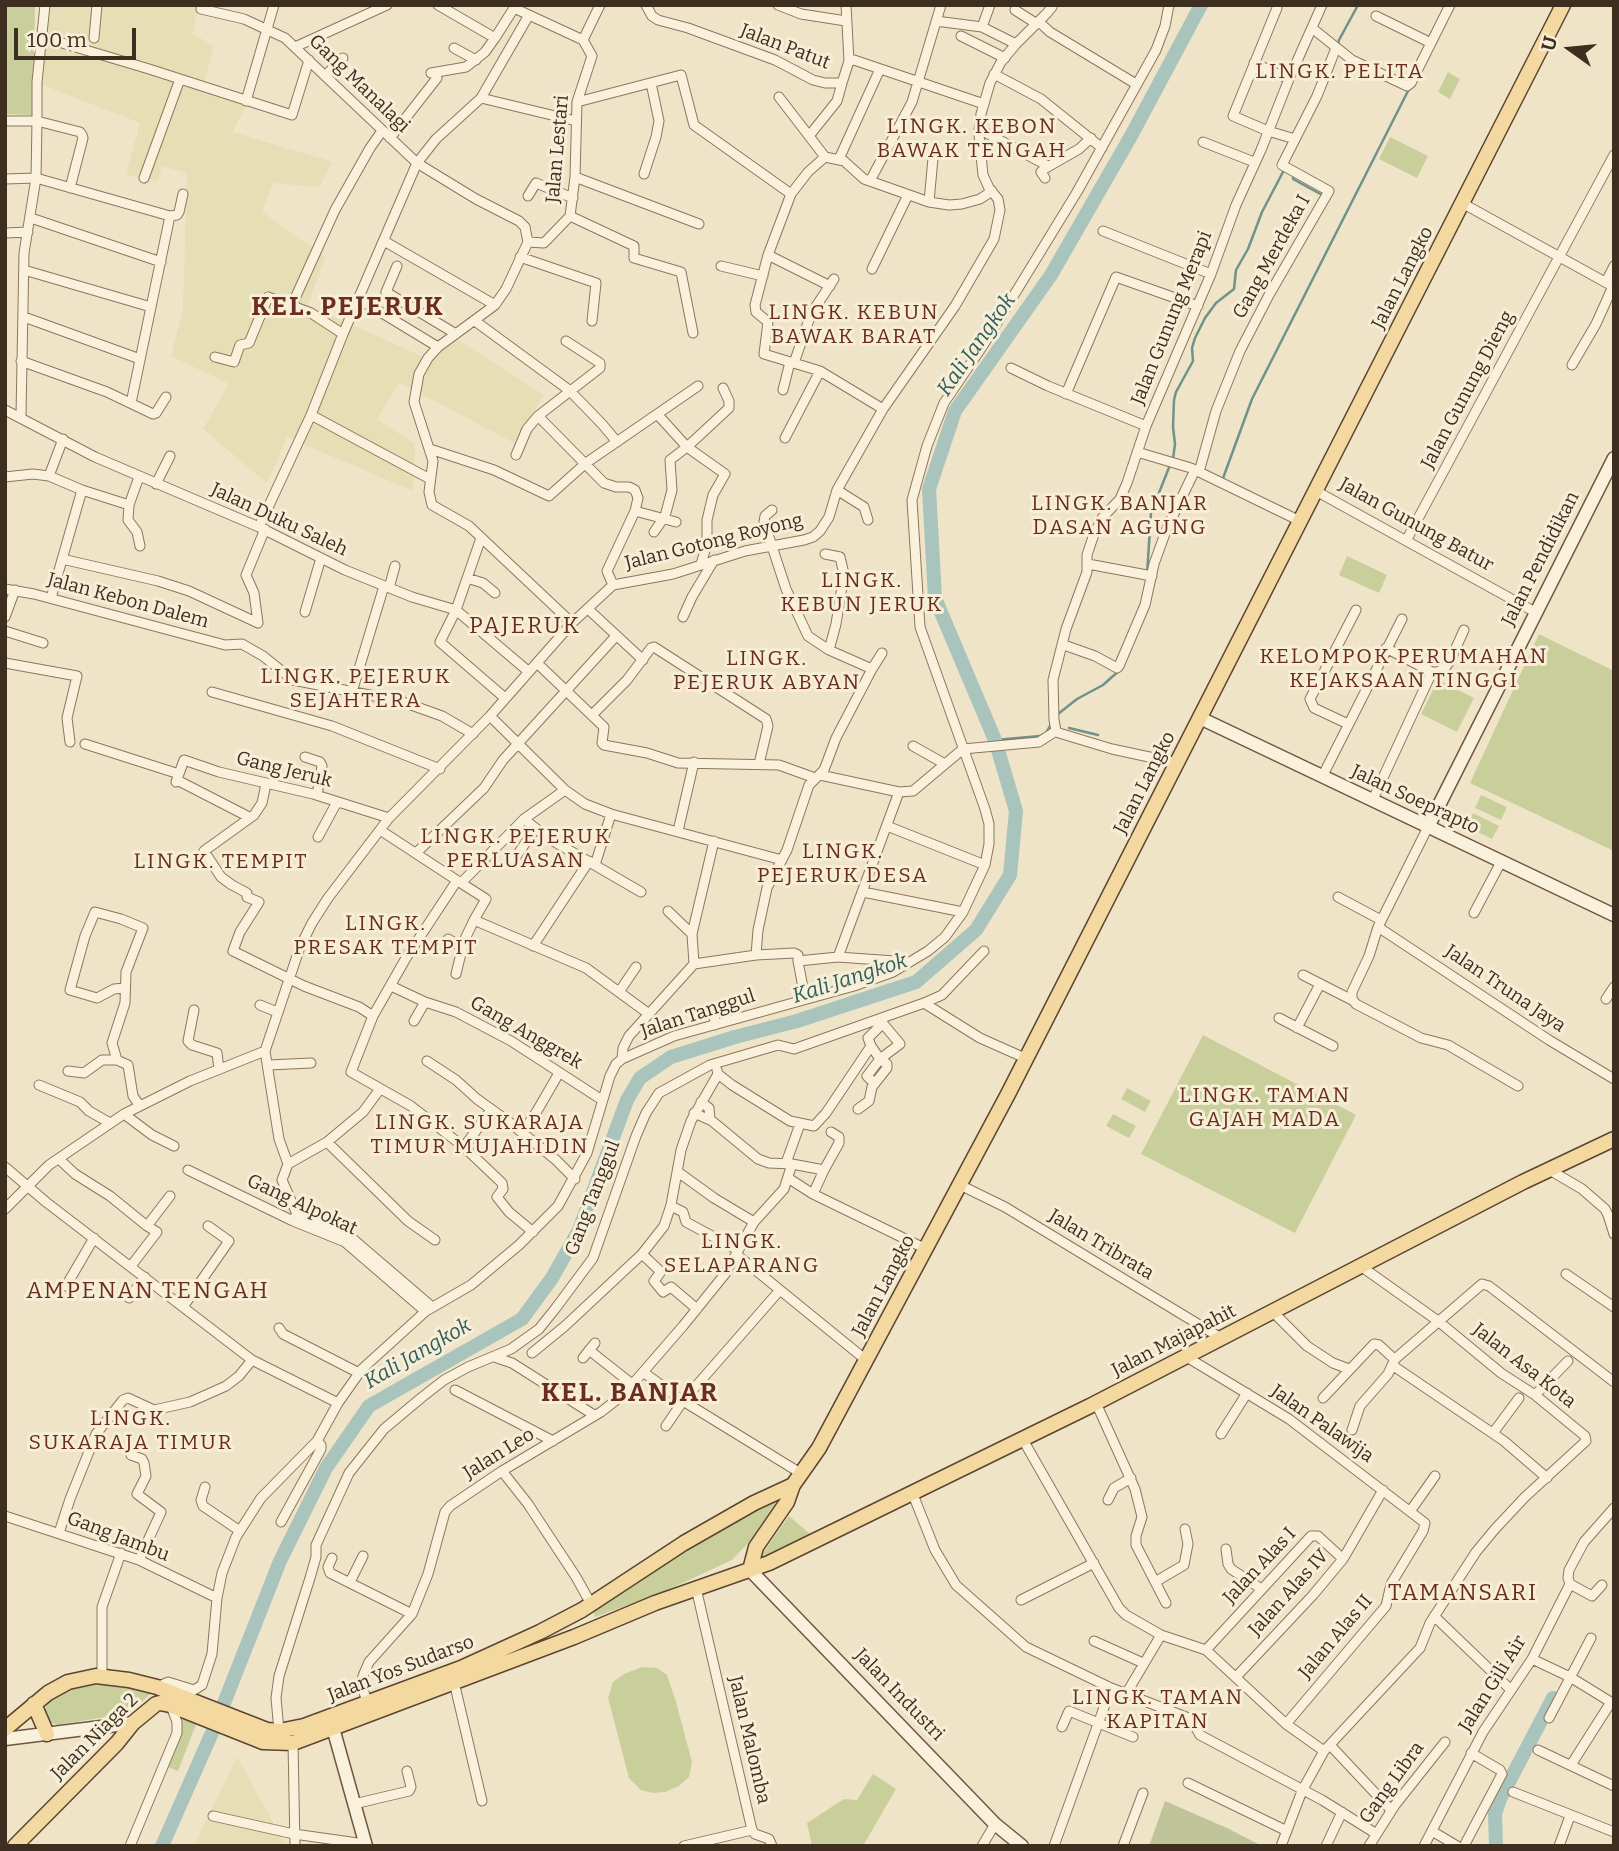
<!DOCTYPE html>
<style>
body{margin:0}
#map{position:relative;width:1619px;height:1851px;overflow:hidden;background:#f0e4c8;font-family:Bitter,serif}
canvas{display:block}
.frame{position:absolute;inset:0;border:7px solid #3d2e20;pointer-events:none}
.north{position:absolute;left:1535px;top:14px;width:70px;height:70px;-webkit-text-stroke:5px #f7eed8;paint-order:stroke;rotate:285deg;font-size:19px;font-weight:700;line-height:28px;text-align:center;color:#3d2e20}
.north::after{content:'';display:block;margin:auto;width:24px;height:32px;background:#3d2e20;clip-path:polygon(50% 0,100% 100%,50% 72%,0 100%)}
.scale{position:absolute;left:14px;top:28px;width:122px;height:32px;box-sizing:border-box;border:4px solid #3d2e20;border-top:0;padding-left:9px;font-size:21px;line-height:24px;white-space:nowrap;color:#3d2e20;-webkit-text-stroke:5px #f7eed8;paint-order:stroke}
</style>
<div id="map">
<canvas width="1619" height="1851"></canvas>
<div class="frame"></div>
<div class="north">U</div>
<div class="scale">100 m</div>
</div>
<script>
const g = document.querySelector('canvas').getContext('2d');
g.lineJoin = 'round';
function fillPath(path, color) { g.fillStyle = color; g.fill(path, 'evenodd'); }
const toPath = rows => new Path2D(rows.map(r => 'M' + r).join(''));
function strokePath(path, color, width, dash) { g.strokeStyle = color; g.lineWidth = width; g.lineCap = dash ? 'butt' : 'round'; g.setLineDash(dash || []); g.stroke(path); }
function write(font, color, halo, rows, align = 'center') {
  g.font = font + ' Bitter,serif'; g.lineWidth = 6; g.setLineDash([]); g.textBaseline = 'middle'; g.strokeStyle = halo; g.fillStyle = color; for (const [text, x, y, turn = 0] of rows) {
    g.save(); g.translate(x, y); g.rotate((+turn || 0) * Math.PI / 180); g.textAlign = isNaN(turn) ? turn : align; if (halo) g.strokeText(text, 0, 0); g.fillText(text, 0, 0); g.restore();
  }
}
const farmland = toPath([
 [44,5,198,5,193,34,214,46,202,90,246,104,233,132,333,162,319,187,273,183,262,212,325,257,308,305,430,360,458,340,544,395,514,443,399,382,377,419,415,444,413,491,287,437,267,483,203,429,229,384,171,356,183,310,187,173,162,166,158,181,126,175,140,123,38,83],
 [237,1757,286,1846,194,1846]
]);
const green = toPath([
 [5,5,35,5,33,115,5,114],
 [1448,72,1460,79,1450,99,1438,92],
 [1390,137,1428,156,1417,178,1379,159],
 [1347,556,1387,575,1379,593,1339,575],
 [1539,634,1614,671,1614,851,1470,783],
 [1438,680,1474,698,1457,732,1421,714],
 [1481,795,1507,807,1501,820,1475,808],
 [1473,813,1499,826,1492,839,1467,827],
 [1203,1035,1356,1115,1295,1233,1141,1154],
 [1127,1088,1151,1101,1145,1112,1121,1099],
 [1113,1114,1136,1126,1129,1138,1106,1126],
 [772,1498,776,1500,775,1505,752,1539,732,1560,661,1593,595,1617,593,1610,622,1590,701,1539],
 [789,1516,811,1535,757,1561],
 [642,1667,657,1668,667,1675,676,1702,692,1762,689,1777,679,1786,665,1792,653,1793,641,1790,629,1778,608,1698,613,1682,624,1674],
 [102,1681,150,1690,150,1694,136,1707,105,1717,57,1725,48,1721,45,1712,47,1702,67,1689],
 [184,1717,197,1722,178,1771,165,1766],
 [873,1774,896,1789,863,1846,812,1846,807,1823,844,1799,857,1800]
]);
const cemetery = toPath([
 [1165,1801,1227,1828,1262,1846,1149,1846]
]);
const stream = toPath([
 [1338,45,1339,40,1358,5],
 [1294,174,1293,179,1324,196],
 [1173,459,1175,444,1173,427,1174,400,1176,392,1193,361,1192,348,1195,338,1205,318,1216,303,1234,289,1236,270,1248,249,1262,212,1284,170],
 [1222,481,1252,399,1409,89],
 [1147,574,1151,513,1170,465],
 [1058,714,1077,699,1103,685,1121,669],
 [1069,728,1098,735],
 [995,740,1040,736,1046,733,1051,724]
]);
const river = toPath([
 [162,1846,215,1726,280,1561,326,1468,369,1406,522,1319,552,1278,579,1230,627,1100,640,1078,671,1057,735,1037,797,1021,916,982,976,930,1010,875,1016,811,995,740,935,598,929,489,955,411,1051,275,1131,136,1201,5],
 [1496,1846,1495,1814,1500,1799,1553,1698]
]);
const street = toPath([
 [45,5,37,82,37,121,80,132,82,135,83,138,70,188],
 [438,5,495,38,514,8,529,15],
 [646,5,652,16,658,20,688,28,775,60,813,80,825,83,842,83,849,61,854,60,984,104],
 [778,5,801,14,846,21],
 [846,5,849,61],
 [1277,8,1233,116,1268,131,1295,139],
 [201,9,244,19,285,38,417,163,436,139,481,98,529,15,583,40],
 [1015,10,1037,24],
 [1376,16,1431,43],
 [936,21,982,27,1016,44],
 [1039,22,1050,32,1136,84],
 [982,27,990,5],
 [1312,28,1352,60,1407,86,1411,83,1450,5],
 [961,36,1005,58],
 [42,37,149,69,292,115,309,60],
 [94,38,97,5],
 [295,47,387,5],
 [454,48,476,60],
 [1254,63,1289,79],
 [431,73,466,67,485,52,495,38],
 [994,74,1041,99,1102,148],
 [325,76,343,58],
 [779,97,809,136,837,101,842,83],
 [481,98,576,121],
 [246,101,274,5],
 [577,102,681,75,694,125,791,194],
 [5,121,37,121,36,178,24,253,21,416],
 [979,129,1048,166],
 [809,136,825,157],
 [390,138,437,78],
 [1203,142,1254,162],
 [839,159,880,69],
 [644,174,656,137,659,121,651,83],
 [575,177,699,224],
 [144,178,180,79],
 [1045,178,1041,172,1044,169,1079,149,1091,138],
 [5,179,36,178,170,216],
 [870,181,912,102,941,5],
 [528,196,536,183,573,198],
 [929,202,933,158],
 [1462,203,1614,287],
 [570,216,634,246,634,258,681,272,693,333],
 [31,218,161,262],
 [1103,231,1211,274],
 [5,233,28,232],
 [384,241,495,305],
 [768,255,830,286],
 [520,257,596,283,592,321],
 [397,266,386,292,456,334],
 [721,266,763,276],
 [872,269,908,195],
 [24,270,151,307],
 [1606,282,1614,266],
 [359,299,438,347],
 [292,305,335,210,370,148,382,131],
 [24,317,140,359],
 [475,321,569,390,602,424,617,442],
 [215,357,234,362,240,345,249,343,268,297,311,313,343,334],
 [21,361,107,392,153,414,156,413,166,397],
 [794,363,811,314,834,279],
 [1572,365,1596,324,1613,286],
 [1011,368,1048,386,1146,426],
 [783,390,790,362],
 [1066,394,1116,277,1198,306],
 [131,403,170,216,177,215,179,212,183,194],
 [883,409,820,371,764,354,768,322,756,312,755,305,768,255,791,194,808,172,825,157,844,161,864,179,929,202,949,205,962,204,980,199,992,191],
 [5,410,95,457,259,527,345,570,412,597,456,610,529,672],
 [311,415,430,479],
 [538,416,600,368,600,363,566,341],
 [785,438,820,371],
 [430,449,494,470,549,496,586,463,698,386],
 [1137,452,1191,468,1300,521],
 [516,455,527,429,538,416,604,483,616,487,629,487,635,490,638,498,635,511,607,571,613,585],
 [1199,472,1216,411,1240,351,1269,295,1329,191,1282,165,1317,96,1336,48],
 [49,476,63,439],
 [5,477,33,474,49,476,82,490,129,505,139,477],
 [156,484,170,456],
 [837,490,864,507,868,520],
 [1316,491,1535,612],
 [129,505,128,520,137,532,140,546],
 [635,511,676,522],
 [259,527,311,415,343,334,417,163,476,199,519,221,525,227,528,242],
 [654,532,665,516,668,505,672,490,670,460,687,447,658,415],
 [481,538,456,610,440,642,505,698],
 [1407,539,1614,155],
 [825,554,840,557,844,574,836,624,829,650],
 [62,559,158,581,189,591,258,623,254,593,246,575,265,529],
 [701,564,707,544,707,520,713,495,725,474,687,447,729,408,729,401,723,388],
 [1088,564,1152,576],
 [467,578,483,583,495,593],
 [389,588,395,566],
 [5,589,34,594,225,645,242,644,263,656,293,680,400,701,442,716,473,734],
 [51,598,82,490],
 [588,609,643,660],
 [305,612,321,558],
 [5,617,15,590],
 [683,617,692,597,714,560],
 [572,623,469,526,432,505,429,492,433,461,414,402,419,374,428,358,438,347,495,305,506,289,528,242,544,243,570,216,575,177,577,102,592,56,583,40,600,5],
 [5,631,43,643],
 [1064,645,1095,656,1117,668,1119,666,1145,605,1154,564,1167,528,1195,470],
 [1386,648,1432,672,1438,672,1445,668,1450,661,1464,630],
 [5,663,77,676,67,718,70,742],
 [537,663,604,727,602,743,604,745,647,753,678,763,779,765,815,778],
 [872,669,882,653],
 [212,692,332,726,440,769],
 [352,692,384,586],
 [593,714,627,680,651,648,654,647,766,719,768,726,759,764],
 [490,716,565,790,585,804,611,814,782,860],
 [1348,724,1314,708,1310,699,1356,610],
 [85,744,179,774],
 [913,746,945,764],
 [305,757,320,762,322,766,317,795],
 [1177,763,1112,749,1059,733,1056,731,1054,720,1053,680,1066,629,1087,572,1087,555,1093,537,1102,518,1120,499,1127,483,1146,426,1211,274,1236,205,1261,150,1289,79,1322,5],
 [820,775,899,792,913,791,963,749,1039,742,1056,731],
 [1322,777,1402,619],
 [177,780,249,817],
 [176,782,184,760,219,772,313,794,389,818],
 [266,784,262,803,254,815,204,851,221,877,232,885,247,893,247,897,259,902,240,932,233,951,304,986,359,1007,373,1016],
 [1375,795,1432,672],
 [524,819,548,838,641,892],
 [887,826,985,865],
 [1428,827,1378,927,1369,956,1352,992,1352,999,1356,1004,1421,1038,1448,1045,1518,1086],
 [380,830,461,883,524,819,565,790],
 [678,831,694,762],
 [318,837,337,802],
 [416,853,484,788,503,760,616,636],
 [511,864,535,829],
 [595,865,611,814],
 [456,882,406,958,373,1016,351,1072,411,1106,464,1147,502,1183,503,1189,497,1197,509,1212,533,1232],
 [461,883,486,899,474,920,586,968,649,1014],
 [863,892,963,912],
 [1338,897,1381,920],
 [668,911,692,934],
 [1474,913,1501,862],
 [1378,927,1549,1040,1614,1079],
 [448,939,462,947],
 [533,946,589,861],
 [756,955,794,953,798,955,798,961,838,957,909,962],
 [838,957,899,792],
 [798,961,805,998],
 [694,964,756,955,758,930,767,888,787,850,809,785,824,770,836,738,872,669,829,650,808,636,786,589,764,522,765,516,772,510],
 [694,964,692,934,714,841],
 [456,974,464,941,474,920],
 [1303,975,1352,1000],
 [391,986,425,1002,456,1012,511,1041,602,1100],
 [125,988,114,989,97,998,70,990,85,936,95,912,121,919,143,928,126,972,125,1003,112,1043,117,1060,128,1065,133,1096,140,1106],
 [619,992,636,967],
 [1606,999,1614,987],
 [924,1003,980,1038,1025,1058],
 [260,1005,277,1012],
 [714,1009,715,1025],
 [194,1010,188,1041,192,1045,217,1053,219,1069],
 [1279,1018,1333,1046],
 [414,1021,425,1002],
 [1297,1028,1320,984],
 [871,1046,880,1059,867,1076,874,1083],
 [265,1051,279,1139,288,1164,327,1142,363,1112,380,1089],
 [622,1059,674,1036,854,986,893,972,928,951,945,937,963,912,985,865,989,844,989,824,985,809,920,627,912,500,927,446,944,403,984,344,1077,192,1156,50,1165,26,1169,5],
 [427,1061,456,1080,477,1099,509,1122,556,1160,575,1179],
 [269,1065,311,1063],
 [717,1070,718,1074,732,1085,790,1121,814,1126,826,1113,871,1046,868,1038,883,1023],
 [68,1071,84,1073,102,1060,117,1060],
 [39,1085,80,1102,89,1111,110,1123],
 [701,1102,709,1108,710,1119],
 [858,1109,869,1101,872,1087,887,1068,887,1064,880,1059,900,1044,880,1020],
 [694,1113,712,1121,758,1159,769,1163,792,1164],
 [124,1114,152,1135,174,1146],
 [522,1133,537,1111,559,1073],
 [327,1142,408,1221,435,1240],
 [464,1147,491,1110],
 [59,1159,75,1174,110,1196,147,1226],
 [786,1163,800,1124],
 [288,1164,282,1180,297,1214,295,1217],
 [5,1167,46,1202,252,1360,338,1403],
 [1548,1169,1582,1189,1605,1209,1608,1215,1614,1234],
 [188,1170,293,1221,345,1242,425,1311],
 [824,1170,813,1194,926,1249],
 [678,1172,714,1198,754,1222],
 [788,1178,813,1194],
 [960,1185,1005,1207,1221,1338],
 [671,1206,683,1212,686,1222,738,1250],
 [5,1209,49,1165,124,1114,190,1081,265,1051,300,947,312,923,328,898,389,818,490,716,572,623,613,585,673,574,745,551,804,540,813,537,820,531,829,517,837,490,883,409,955,306,994,239,1000,210,998,199,989,188,983,175,979,135,981,114,990,83,1001,62,1016,44,1047,13,1052,7,1050,5],
 [297,1214,335,1229,354,1240,431,1306],
 [642,1254,660,1271,660,1273,654,1281,663,1292,671,1287,697,1309],
 [737,1255,866,1360],
 [131,1266,157,1232,147,1226,170,1196],
 [1566,1274,1614,1307],
 [66,1286,94,1238],
 [129,1298,145,1277],
 [183,1307,229,1241,208,1226],
 [1273,1312,1307,1346,1333,1363,1349,1369],
 [279,1328,283,1334,359,1373],
 [589,1350,632,1384],
 [532,1353,565,1326,642,1254,664,1226,671,1205,681,1150,691,1121,718,1074],
 [1185,1356,1289,1419,1425,1523,1423,1531,1391,1584,1386,1606,1286,1724],
 [494,1357,512,1363,594,1415],
 [583,1358,595,1343],
 [1392,1365,1504,1441,1547,1478],
 [643,1372,683,1401,802,1474],
 [455,1390,553,1441],
 [1535,1395,1568,1361],
 [1323,1398,1374,1344,1379,1345,1392,1357],
 [1096,1403,1135,1489,1142,1517,1136,1536,1136,1545,1166,1603],
 [666,1426,683,1401,780,1290],
 [1352,1430,1360,1406,1388,1374,1395,1359,1482,1284,1489,1286,1614,1382],
 [1493,1433,1519,1398],
 [1221,1434,1247,1393],
 [1022,1438,1119,1608,1126,1615,1161,1635,1206,1650,1286,1724,1324,1751],
 [131,1455,142,1459,144,1463,146,1476,137,1494,161,1512,139,1560],
 [502,1471,528,1504,576,1577,591,1604],
 [205,1487,201,1500,203,1506,240,1531],
 [912,1492,935,1550,956,1585,1026,1647,1111,1688,1191,1719,1200,1735,1322,1800,1375,1833],
 [1108,1500,1114,1488,1131,1478],
 [1411,1510,1435,1476],
 [5,1516,139,1560,217,1598],
 [281,1522,321,1449,321,1445,317,1441],
 [59,1533,70,1499,96,1434,123,1400,128,1398,154,1410,190,1402,226,1386,239,1376,252,1360],
 [1226,1549,1228,1564,1231,1569,1260,1588],
 [332,1558,328,1567,330,1573,412,1614],
 [350,1582,363,1556],
 [1155,1582,1184,1565,1188,1544,1185,1529],
 [1570,1584,1592,1596,1602,1585],
 [1021,1600,1094,1563],
 [1434,1616,1511,1690],
 [1094,1641,1143,1663],
 [1206,1650,1311,1536,1318,1536,1343,1559],
 [1532,1659,1570,1677,1614,1704],
 [102,1676,102,1607,121,1553],
 [1236,1677,1313,1595,1343,1559,1383,1490],
 [454,1682,482,1801],
 [157,1687,168,1682,194,1690,202,1685,212,1654,217,1598,222,1573,236,1537,261,1498,317,1441,338,1403,362,1369,426,1311,471,1285,519,1245,558,1206,587,1153,610,1076,616,1064,622,1059,623,1048,629,1036,694,964],
 [1126,1694,1161,1635],
 [368,1704,361,1684,363,1676,369,1662,412,1614,428,1574,445,1512,450,1506,502,1471,601,1412,624,1394,683,1326,725,1274,754,1222,784,1189,792,1164,824,1170,839,1143,839,1137,831,1132],
 [1549,1718,1591,1638],
 [1062,1727,1069,1711,1133,1737],
 [279,1731,276,1698,279,1676,310,1578,316,1557,316,1545,349,1473,384,1429,421,1398,444,1380,468,1367,511,1349,539,1329,555,1309,593,1258,636,1136,646,1113,659,1093,710,1065,778,1045,794,1049,924,1003,942,995,984,951],
 [293,1743,295,1846],
 [1330,1745,1391,1810],
 [1538,1750,1614,1786],
 [1571,1765,1611,1702],
 [1188,1783,1287,1831],
 [1513,1792,1614,1832],
 [354,1804,409,1791,411,1787,407,1771],
 [213,1816,294,1834,365,1844],
 [752,1830,755,1834,769,1839,772,1846],
 [1432,1831,1457,1846],
 [130,1846,177,1733,177,1722,171,1706],
 [684,1846,752,1830,696,1588],
 [982,1846,995,1824],
 [1054,1846,1111,1688],
 [1123,1846,1143,1793],
 [1281,1846,1302,1791,1324,1751,1420,1648,1430,1623,1476,1552,1495,1529,1525,1497,1586,1441,1585,1436,1535,1395,1501,1373,1438,1321,1362,1267],
 [1326,1846,1342,1812],
 [1369,1846,1395,1805,1445,1742],
 [1424,1846,1483,1732,1532,1659,1570,1584,1568,1578,1569,1570,1584,1542,1614,1508],
 [1464,1846,1502,1774,1500,1770,1471,1753],
 [1559,1846,1570,1816]
]);
const secondary = toPath([
 [1200,718,1614,915],
 [1428,827,1614,458],
 [750,1570,995,1824,1022,1846],
 [333,1728,366,1846],
 [5,1739,133,1723]
]);
const primary = toPath([
 [750,1570,756,1547,787,1502,793,1485,819,1448,1007,1096,1563,5],
 [34,1704,47,1734],
 [5,1729,48,1693,68,1682,96,1676,129,1680,157,1687,267,1730,279,1731,304,1726,461,1668,540,1632,582,1610,684,1543,754,1503,793,1485],
 [15,1846,117,1743,133,1723,156,1704,160,1703,170,1705,263,1742,293,1743,574,1637,655,1603,769,1563,1090,1406,1523,1182,1614,1139]
]);
const streetNames = [
 ["Jalan Patut",785,47,21],
 ["Gang Manalagi",359,84,44],
 ["Jalan Lestari",558,149,-85],
 ["Gang Merdeka I",1272,257,-61],
 ["Jalan Langko",1403,278,-63],
 ["Jalan Gunung Merapi",1172,318,-68],
 ["Jalan Gunung Dieng",1468,390,-62],
 ["Jalan Duku Saleh",279,520,25],
 ["Jalan Gunung Batur",1416,525,29],
 ["Jalan Gotong Royong",714,542,-14],
 ["Jalan Pendidikan",1541,559,-63],
 ["Jalan Kebon Dalem",128,601,15],
 ["Gang Jeruk",284,770,14],
 ["Jalan Langko",1145,783,-63],
 ["Jalan Soeprapto",1415,800,25],
 ["Jalan Truna Jaya",1505,989,34],
 ["Jalan Tanggul",698,1014,-18],
 ["Gang Anggrek",526,1033,30],
 ["Gang Tanggul",593,1198,-69],
 ["Gang Alpokat",302,1205,25],
 ["Jalan Tribrata",1101,1245,31],
 ["Jalan Langko",884,1286,-62],
 ["Jalan Majapahit",1174,1341,-27],
 ["Jalan Asa Kota",1524,1366,38],
 ["Jalan Palawija",1322,1424,35],
 ["Jalan Leo",499,1454,-32],
 ["Gang Jambu",118,1537,21],
 ["Jalan Alas I",1260,1566,-47],
 ["Jalan Alas IV",1289,1593,-48],
 ["Jalan Alas II",1336,1637,-50],
 ["Jalan Yos Sudarso",401,1669,-21],
 ["Jalan Gili Air",1493,1684,-58],
 ["Jalan Industri",899,1695,46],
 ["Jalan Niaga 2",95,1737,-45],
 ["Jalan Malomba",749,1740,77],
 ["Gang Libra",1392,1783,-54]
];
const neighbourhoodNames = [
 ["LINGK. PELITA",1340,72],
 ["LINGK. KEBON",972,127],
 ["BAWAK TENGAH",972,151],
 ["LINGK. KEBUN",854,313],
 ["BAWAK BARAT",854,337],
 ["LINGK. BANJAR",1120,504],
 ["DASAN AGUNG",1120,528],
 ["LINGK.",862,581],
 ["KEBUN JERUK",862,605],
 ["KELOMPOK PERUMAHAN",1404,657],
 ["KEJAKSAAN TINGGI",1404,681],
 ["LINGK.",767,659],
 ["PEJERUK ABYAN",767,683],
 ["LINGK. PEJERUK",356,677],
 ["SEJAHTERA",356,701],
 ["LINGK. PEJERUK",516,837],
 ["PERLUASAN",516,861],
 ["LINGK.",843,852],
 ["PEJERUK DESA",843,876],
 ["LINGK. TEMPIT",221,862],
 ["LINGK.",386,924],
 ["PRESAK TEMPIT",386,948],
 ["LINGK. TAMAN",1265,1096],
 ["GAJAH MADA",1265,1120],
 ["LINGK. SUKARAJA",480,1123],
 ["TIMUR MUJAHIDIN",480,1147],
 ["LINGK.",742,1242],
 ["SELAPARANG",742,1266],
 ["LINGK.",131,1419],
 ["SUKARAJA TIMUR",131,1443],
 ["LINGK. TAMAN",1158,1698],
 ["KAPITAN",1158,1722]
];
const waterNames = [
 ["Kali Jangkok",977,345,-55],
 ["Kali Jangkok",850,979,-18],
 ["Kali Jangkok",418,1354,-30]
];
const quarterNames = [
 ["PAJERUK",525,627],
 ["AMPENAN TENGAH",148,1292],
 ["TAMANSARI",1463,1594]
];
const districtNames = [
 ["KEL. PEJERUK",348,308],
 ["KEL. BANJAR",630,1394]
];
fillPath(farmland, '#e6deb5');
fillPath(green, '#c9cf9b');
fillPath(cemetery, '#bfc49a');
strokePath(stream, '#6f938a', 2.5);
strokePath(river, '#a9c4bc', 14);
strokePath(street, '#8d765c', 11);
strokePath(secondary, '#6f573f', 15);
strokePath(primary, '#5b4430', 17);
strokePath(street, '#faf1dc', 9);
strokePath(secondary, '#faf1dc', 12);
strokePath(primary, '#f3d9a0', 14);
write('19px', '#3d2e20', '#f7eed8', streetNames);
g.letterSpacing = '2px';
write('21px', '#6b2e1e', '#f7eed8', neighbourhoodNames);
g.letterSpacing = '0px';
write('italic 21px', '#2f5d5a', '#f7eed8', waterNames);
g.letterSpacing = '2px';
write('23px', '#6b2e1e', '#f7eed8', quarterNames);
g.letterSpacing = '0px';
g.letterSpacing = '2px';
write('bold 26px', '#6b2e1e', '#f7eed8', districtNames);
g.letterSpacing = '0px';
</script>
